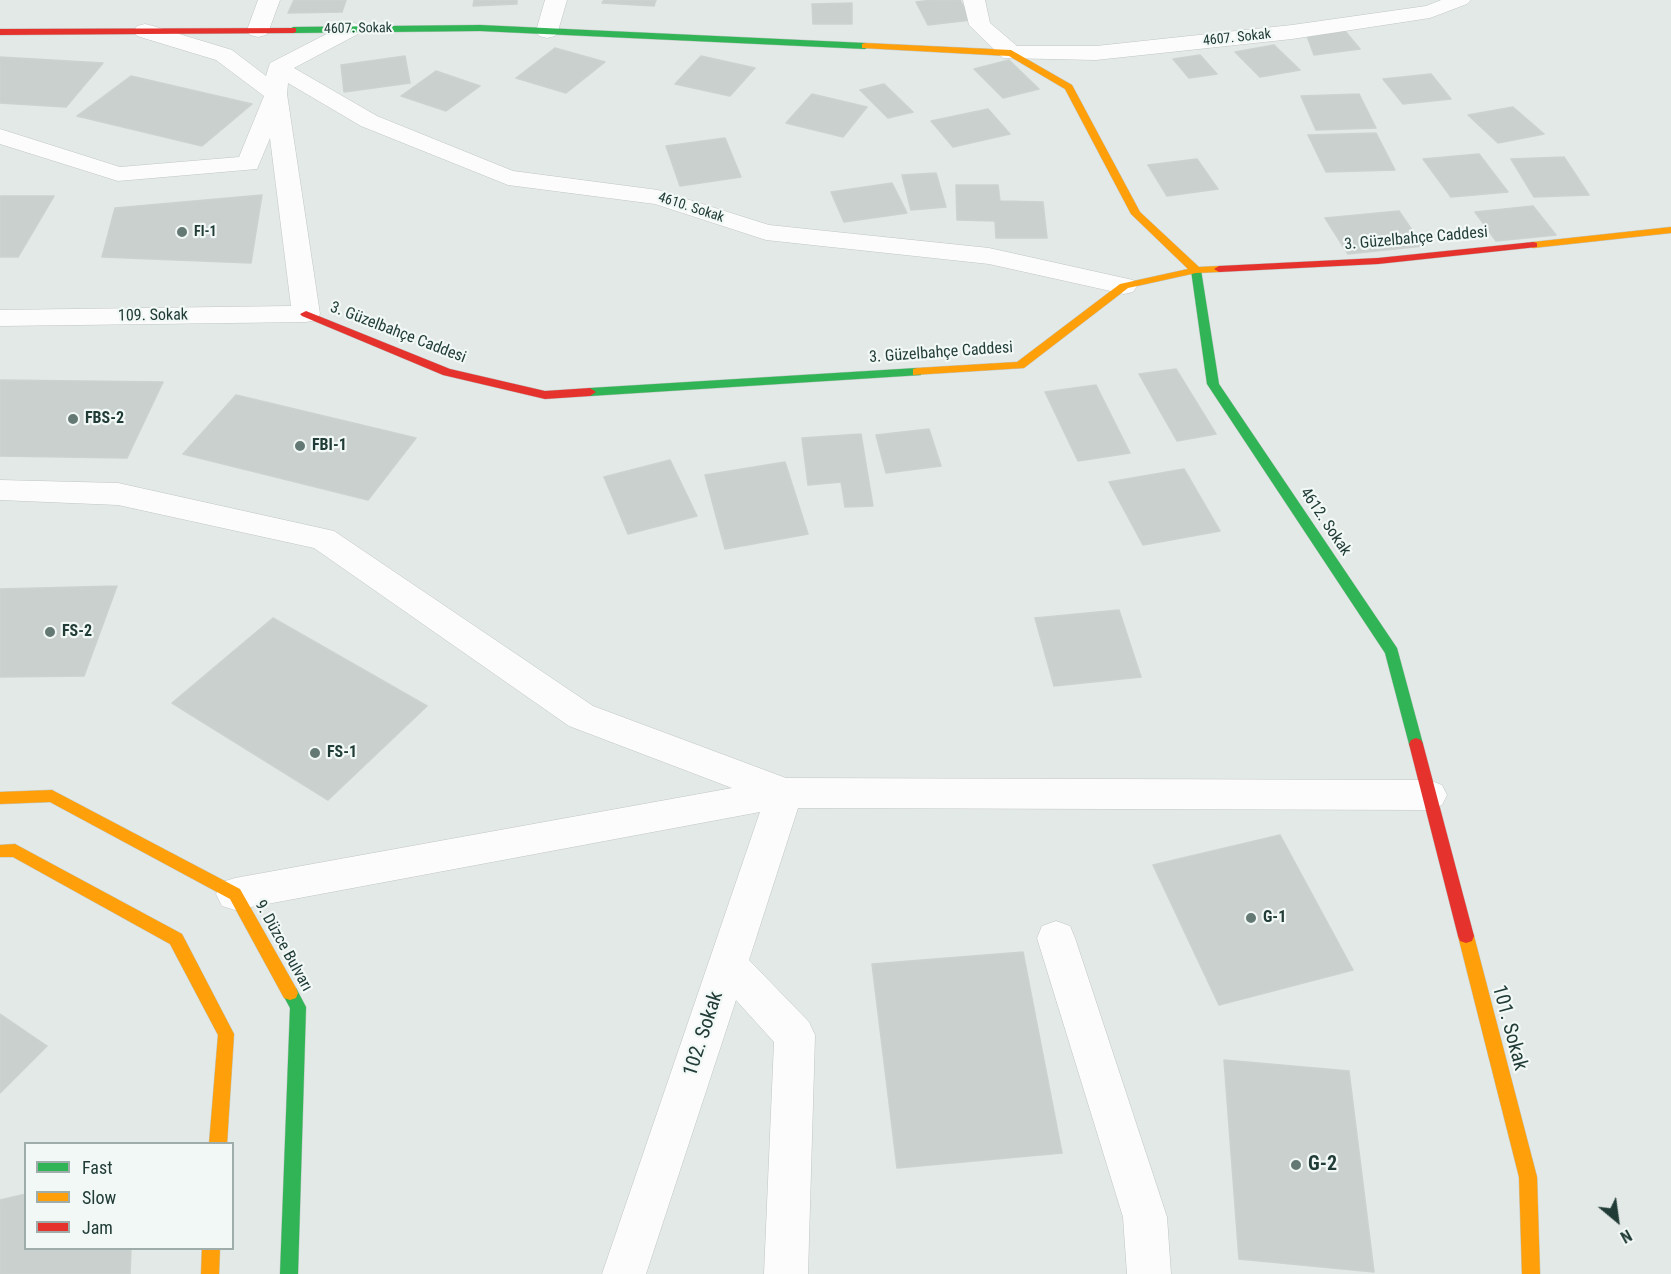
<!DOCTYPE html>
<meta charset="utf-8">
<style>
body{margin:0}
#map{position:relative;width:1671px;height:1274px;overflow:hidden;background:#e3e9e6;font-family:"Roboto Condensed",sans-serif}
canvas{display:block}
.legend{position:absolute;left:24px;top:1142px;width:210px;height:108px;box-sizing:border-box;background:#f1f8f5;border:2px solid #9eada9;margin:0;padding:8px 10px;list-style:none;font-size:18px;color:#213c37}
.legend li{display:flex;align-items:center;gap:12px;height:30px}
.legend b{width:30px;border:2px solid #9eada9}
.north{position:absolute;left:1587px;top:1190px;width:60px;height:60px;-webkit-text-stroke:4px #f1f8f5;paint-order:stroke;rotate:151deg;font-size:16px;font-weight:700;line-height:24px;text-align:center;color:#213c37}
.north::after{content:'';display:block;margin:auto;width:21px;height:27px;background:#213c37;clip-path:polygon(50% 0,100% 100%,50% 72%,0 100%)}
</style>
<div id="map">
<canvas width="1671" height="1274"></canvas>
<ul class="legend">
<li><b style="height:8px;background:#30b455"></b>Fast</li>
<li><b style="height:8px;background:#ff9f0a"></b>Slow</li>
<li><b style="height:8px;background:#e5322d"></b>Jam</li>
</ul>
<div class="north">N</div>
</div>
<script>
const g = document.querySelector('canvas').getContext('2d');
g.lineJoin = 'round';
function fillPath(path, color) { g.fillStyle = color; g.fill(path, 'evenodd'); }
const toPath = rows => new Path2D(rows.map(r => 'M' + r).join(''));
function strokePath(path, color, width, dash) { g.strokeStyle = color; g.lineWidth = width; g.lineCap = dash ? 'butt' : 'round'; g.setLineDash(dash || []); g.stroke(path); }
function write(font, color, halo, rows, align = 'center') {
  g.font = font + ' "Roboto Condensed",sans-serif'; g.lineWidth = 4.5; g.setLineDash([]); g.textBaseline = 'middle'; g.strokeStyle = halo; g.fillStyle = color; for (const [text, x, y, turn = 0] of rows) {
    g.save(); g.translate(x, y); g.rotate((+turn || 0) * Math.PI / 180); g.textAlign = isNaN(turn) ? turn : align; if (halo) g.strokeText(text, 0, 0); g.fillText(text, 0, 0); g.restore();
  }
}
const building = toPath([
 [294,0,346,0,342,12,288,13,294,0],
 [474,0,517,0,517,4,473,6,474,0],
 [604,0,656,0,654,6,602,3,604,0],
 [932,0,960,0,971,20,928,25,916,2,932,0],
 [852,3,852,24,813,24,812,4,852,3],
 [1345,31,1360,49,1314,55,1307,36,1345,31],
 [1274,45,1300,70,1260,77,1235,52,1274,45],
 [555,48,605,62,566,93,516,78,555,48],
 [1200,55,1217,74,1189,78,1173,59,1200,55],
 [405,56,410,83,344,92,341,65,405,56],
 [701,56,755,68,730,96,675,84,701,56],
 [0,57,103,63,66,107,0,103,0,57],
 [1009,60,1039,89,1003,98,974,69,1009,60],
 [436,71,480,86,446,111,401,96,436,71],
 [1431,74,1451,99,1403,104,1383,79,1431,74],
 [131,76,252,104,202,146,77,116,131,76],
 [884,84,913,112,888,118,860,90,884,84],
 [812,94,867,107,843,137,786,123,812,94],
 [1359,94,1376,128,1316,130,1301,96,1359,94],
 [1513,107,1544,134,1498,143,1468,115,1513,107],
 [988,109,1010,134,953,147,931,121,988,109],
 [1376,133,1395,170,1326,172,1308,135,1376,133],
 [725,138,741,177,680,186,666,146,725,138],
 [1479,154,1508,192,1451,197,1423,159,1479,154],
 [1564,157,1589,195,1534,197,1511,159,1564,157],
 [1197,159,1218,189,1167,196,1148,165,1197,159],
 [936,173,946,207,911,210,902,175,936,173],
 [892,183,907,213,844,222,831,192,892,183],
 [956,185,998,185,1000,201,1043,202,1047,238,996,238,995,221,957,220,956,185],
 [262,195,251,263,102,257,115,208,262,195],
 [0,196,54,196,18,257,0,257,0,196],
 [1533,206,1556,235,1496,241,1475,212,1533,206],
 [1399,211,1423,246,1348,254,1325,218,1399,211],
 [1176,369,1216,434,1177,441,1139,374,1176,369],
 [0,380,163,382,127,458,0,456,0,380],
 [1096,385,1130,453,1078,461,1045,392,1096,385],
 [236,395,416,438,368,500,183,454,236,395],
 [929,429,941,466,886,473,876,435,929,429],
 [861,434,873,506,845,507,841,482,808,485,802,438,861,434],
 [670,460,697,516,628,534,604,477,670,460],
 [785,462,808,534,725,549,705,475,785,462],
 [1184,469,1220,531,1143,545,1109,482,1184,469],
 [117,586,84,676,0,677,0,589,117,586],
 [1119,610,1141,677,1054,686,1035,618,1119,610],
 [273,618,427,706,328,800,172,703,273,618],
 [1280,835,1353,970,1219,1005,1153,865,1280,835],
 [1023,952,1062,1153,897,1168,872,964,1023,952],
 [0,1014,47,1046,0,1093,0,1014],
 [1224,1060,1349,1071,1374,1272,1239,1259,1224,1060],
 [26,1194,26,1248,131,1248,130,1274,0,1274,0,1200,26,1194]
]);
const street = toPath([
 [258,0,280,0,269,30,266,35,258,37,250,35,247,30,258,0],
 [545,0,567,0,558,31,555,36,547,38,539,36,536,31,545,0],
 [963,0,985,0,990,23,1017,46,1096,46,1292,25,1426,6,1441,0,1471,0,1467,4,1430,18,1292,39,1096,60,1003,58,969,25,963,0],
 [350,22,358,24,361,29,358,34,294,68,377,116,513,171,658,190,769,225,989,248,1133,280,1137,286,1133,292,1124,294,989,264,766,240,655,204,508,185,361,126,288,83,287,94,320,314,316,320,306,322,0,326,0,310,291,306,270,138,257,169,118,181,0,144,0,129,120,167,239,157,264,96,216,60,137,36,134,31,137,26,145,24,153,26,232,50,266,76,270,63,350,22],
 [0,480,118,483,334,531,593,706,786,778,1429,780,1442,785,1447,795,1442,805,1429,810,798,808,749,960,809,1022,815,1035,808,1274,764,1274,774,1042,736,1000,646,1274,602,1274,760,812,235,910,222,906,216,894,222,882,235,878,732,788,569,726,314,548,118,505,0,500,0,480],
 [1056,921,1070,926,1075,938,1167,1217,1171,1274,1127,1274,1123,1217,1037,938,1042,926,1056,921]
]);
const fast = toPath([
 [480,25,865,43,870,46,865,49,480,31,293,33,289,30,293,27,480,25],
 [1196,267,1201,270,1219,384,1397,648,1423,744,1421,748,1411,748,1409,744,1385,653,1207,384,1191,270,1196,267],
 [917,368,921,369,921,375,590,396,584,392,590,388,917,368],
 [290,986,296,988,306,1007,298,1274,280,1274,290,1008,282,993,284,988,290,986]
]);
const slow = toPath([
 [865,43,1011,50,1072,85,1140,212,1199,267,1219,266,1224,269,1219,272,1196,273,1128,288,1024,368,913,375,913,369,917,368,1017,362,1120,284,1188,269,1131,214,1065,89,1009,56,862,48,862,44,865,43],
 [1671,227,1671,233,1533,248,1528,245,1533,242,1671,227],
 [52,790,240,889,296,988,298,993,296,998,290,1000,284,998,230,899,50,802,0,804,0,792,52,790],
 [15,844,182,934,234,1034,227,1144,209,1144,218,1035,170,944,13,857,0,857,0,845,15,844],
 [1466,929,1472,931,1474,936,1537,1177,1540,1274,1522,1274,1519,1177,1458,936,1460,931,1466,929],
 [202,1248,220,1248,219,1274,201,1274,202,1248]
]);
const jam = toPath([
 [296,28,296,32,293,33,0,35,0,29,296,28],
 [1533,242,1537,243,1537,247,1378,264,1219,272,1214,269,1219,266,1378,258,1533,242],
 [306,311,450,369,545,391,590,388,596,392,590,396,545,399,443,375,302,316,300,314,306,311],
 [1416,738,1421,740,1423,744,1474,936,1472,941,1466,943,1460,941,1458,936,1409,744,1411,740,1416,738]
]);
const markers = [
 [182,232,6,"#657974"],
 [73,419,6,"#657974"],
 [300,446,6,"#657974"],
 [50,632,6,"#657974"],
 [315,753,6,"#657974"],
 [1251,918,6,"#657974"],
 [1296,1165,6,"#657974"]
];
const farStreetnames = [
 ["4607. Sokak",358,29,-1],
 ["4607. Sokak",1237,38,-6],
 ["4610. Sokak",691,208,18]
];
const farPoinames = [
 ["FI-1",194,232]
];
const streetNames = [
 ["3. Güzelbahçe Caddesi",1416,239,-5],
 ["109. Sokak",153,316,-1],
 ["3. Güzelbahçe Caddesi",398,333,21],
 ["3. Güzelbahçe Caddesi",941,353,-4],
 ["4612. Sokak",1325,522,56],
 ["9. Düzce Bulvarı",283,946,61]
];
const poiNames = [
 ["FBS-2",85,419],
 ["FBI-1",312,446],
 ["FS-2",62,632],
 ["FS-1",327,753],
 ["G-1",1263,918]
];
const nearStreetnames = [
 ["101. Sokak",1509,1028,75],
 ["102. Sokak",704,1034,-72]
];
const nearPoinames = [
 ["G-2",1308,1165]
];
fillPath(building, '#cad0ce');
strokePath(building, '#ccd2cf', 1.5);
strokePath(street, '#c0c6c4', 1);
strokePath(fast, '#bfc6c4', 1);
strokePath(slow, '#bfc6c4', 1);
strokePath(jam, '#bfc6c4', 1);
fillPath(street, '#fbfcfb');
fillPath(fast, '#30b455');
fillPath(slow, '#ff9f0a');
fillPath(jam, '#e5322d');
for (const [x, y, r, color] of markers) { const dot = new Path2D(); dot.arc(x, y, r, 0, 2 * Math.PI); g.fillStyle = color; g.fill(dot); strokePath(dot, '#f1f8f5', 2); }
write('14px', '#213c37', '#f1f8f5', farStreetnames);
write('bold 14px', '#213c37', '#f1f8f5', farPoinames, 'left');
write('16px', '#213c37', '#f1f8f5', streetNames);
write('bold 16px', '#213c37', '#f1f8f5', poiNames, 'left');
write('20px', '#213c37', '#f1f8f5', nearStreetnames);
write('bold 20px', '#213c37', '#f1f8f5', nearPoinames, 'left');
</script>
